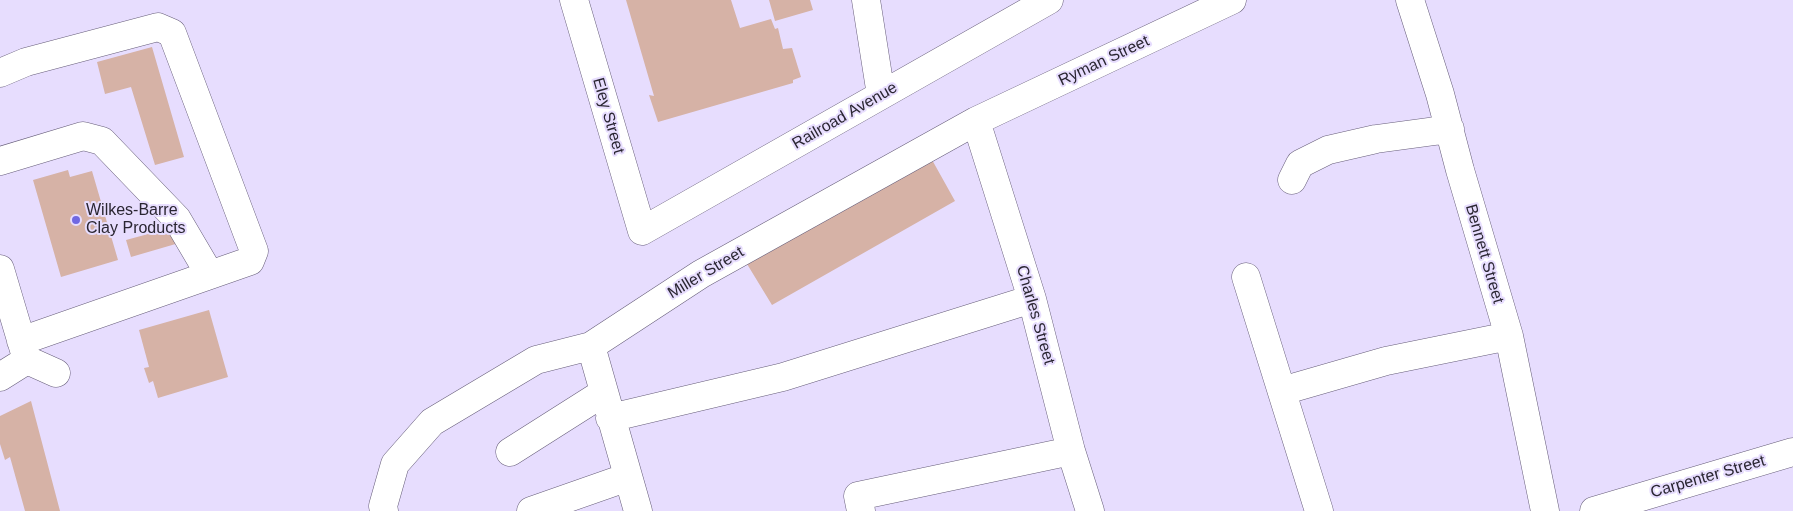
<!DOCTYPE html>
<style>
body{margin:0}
canvas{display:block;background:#e7ddfe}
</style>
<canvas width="1793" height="511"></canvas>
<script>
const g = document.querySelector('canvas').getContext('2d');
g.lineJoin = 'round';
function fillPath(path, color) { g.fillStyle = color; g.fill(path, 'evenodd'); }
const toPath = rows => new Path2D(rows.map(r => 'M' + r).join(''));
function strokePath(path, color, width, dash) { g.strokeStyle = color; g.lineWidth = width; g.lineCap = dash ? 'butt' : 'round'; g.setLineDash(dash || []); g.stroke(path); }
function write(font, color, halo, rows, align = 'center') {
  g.font = font + ' Arial,sans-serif'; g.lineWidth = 4; g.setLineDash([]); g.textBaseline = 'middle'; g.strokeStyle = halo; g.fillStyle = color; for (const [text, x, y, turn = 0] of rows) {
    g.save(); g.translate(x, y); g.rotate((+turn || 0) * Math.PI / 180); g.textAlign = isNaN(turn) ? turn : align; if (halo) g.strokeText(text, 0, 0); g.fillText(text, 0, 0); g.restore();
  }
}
const building = toPath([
 [626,0,731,0,740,28,771,19,775,29,778,28,783,49,792,48,801,77,793,80,793,83,658,122,649,95,654,96],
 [769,0,810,0,813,10,775,21],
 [152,47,184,157,155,165,131,87,105,94,97,62],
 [931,158,955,201,772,305,747,264],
 [68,170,70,177,92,171,118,260,61,277,33,180],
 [174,227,179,243,131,257,126,240],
 [209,310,228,377,158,398,153,381,149,383,144,368,149,367,139,330],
 [31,401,60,511,25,511,10,457,5,460,0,444,0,416]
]);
const minor = toPath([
 [574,0,642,231,1049,0],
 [866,0,881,95],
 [1410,0,1440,94,1460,170,1509,336,1545,511],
 [0,73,26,62,158,27,172,33,254,251,250,261,21,341],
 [976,121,1032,299,1071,451,1090,511],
 [0,161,83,136,102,141,177,219,210,275],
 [1292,180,1300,164,1328,150,1376,139,1450,129],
 [0,269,27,360],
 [1246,277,1319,511],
 [27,360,56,373],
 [0,377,27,360],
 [1282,391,1386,361,1509,336],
 [610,418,783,377,1032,299],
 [510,452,603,393],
 [384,511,383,506,395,464,432,422,536,360,591,346],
 [531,511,628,477],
 [638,511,591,346,701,274,976,121,1232,0],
 [861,511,858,496,1071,451],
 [1594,511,1793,452]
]);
const markers = [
 [76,220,5,"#7068e2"]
];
const streetNames = [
 ["Ryman Street",1104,61,-25],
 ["Eley Street",608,116,74],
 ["Railroad Avenue",845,116,-30],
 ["Bennett Street",1484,254,74],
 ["Miller Street",706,273,-31],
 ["Charles Street",1035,315,74],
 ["Carpenter Street",1708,477,-16]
];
const poiNames = [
 ["Wilkes-Barre",86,211],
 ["Clay Products",86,229]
];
fillPath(building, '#d6b2a6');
strokePath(minor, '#675e7a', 29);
strokePath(minor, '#fff', 28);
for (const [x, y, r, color] of markers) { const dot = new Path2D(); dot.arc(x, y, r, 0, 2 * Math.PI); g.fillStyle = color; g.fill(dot); strokePath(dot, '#e7ddfe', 2); }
write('16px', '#2a2632', '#e7ddfe', streetNames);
write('16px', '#2a2632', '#e7ddfe', poiNames, 'left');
</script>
